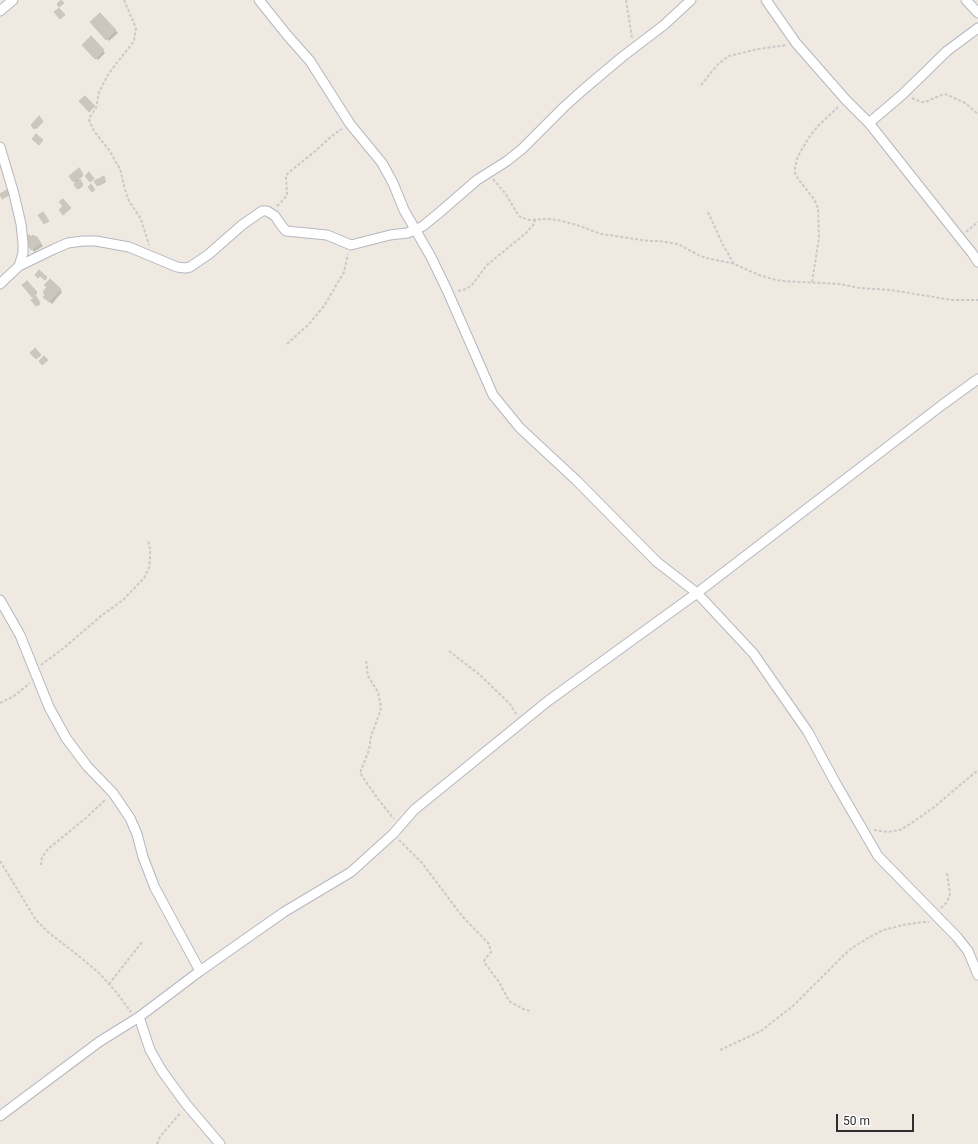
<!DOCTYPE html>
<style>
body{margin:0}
#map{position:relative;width:978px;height:1144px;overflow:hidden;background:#efe9e1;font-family:Roboto,sans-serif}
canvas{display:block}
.scale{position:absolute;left:836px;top:1114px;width:78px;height:18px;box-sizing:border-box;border:2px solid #2e2e2e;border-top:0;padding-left:5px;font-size:12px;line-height:14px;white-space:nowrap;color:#2e2e2e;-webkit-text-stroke:3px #fff;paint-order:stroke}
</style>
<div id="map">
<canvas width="978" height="1144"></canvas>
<div class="scale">50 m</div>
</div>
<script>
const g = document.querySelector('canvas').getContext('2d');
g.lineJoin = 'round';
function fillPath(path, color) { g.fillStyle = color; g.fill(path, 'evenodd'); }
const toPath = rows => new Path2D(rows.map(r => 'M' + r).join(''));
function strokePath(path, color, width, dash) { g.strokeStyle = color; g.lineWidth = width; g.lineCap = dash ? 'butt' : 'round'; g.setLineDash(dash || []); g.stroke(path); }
const shadow = toPath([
 [100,14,118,33,109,41,91,22],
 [91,38,105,53,98,60,83,45],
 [39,118,43,122,36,129,32,125],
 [80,170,83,176,78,179,83,186,79,189,71,176],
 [104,177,106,182,99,186,98,185],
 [36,237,43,246,34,252,32,249,31,238],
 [27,282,37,294,34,296,40,304,38,306,33,300,34,298,32,296],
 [60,289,62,292,52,304,44,297]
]);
const building = toPath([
 [61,0,64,3,59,7,57,4,61,0],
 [59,8,65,15,60,19,54,12,59,8],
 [100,13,116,30,106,40,90,22,100,13],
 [91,36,104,50,95,59,82,45,91,36],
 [85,96,95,106,89,112,79,101,85,96],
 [39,116,43,121,34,129,31,125,39,116],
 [36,134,43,140,39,145,32,139,36,134],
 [79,168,83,174,73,182,69,176,79,168],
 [89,172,94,179,90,182,85,176,89,172],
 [104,176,105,181,97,186,94,181,104,176],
 [80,179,83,185,77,189,74,184,80,179],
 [91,184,95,190,92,192,88,187,91,184],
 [10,188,13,193,2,199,0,194,10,188],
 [63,199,71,208,63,215,59,210,63,206,59,202,63,199],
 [43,212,49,221,44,224,38,215,43,212],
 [29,235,31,237,33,235,35,237,36,236,41,243,31,250,24,239,29,235],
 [39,270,47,277,45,280,40,276,38,278,35,275,39,270],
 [50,279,61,289,49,302,43,297,45,295,43,292,47,287,44,285,50,279],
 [27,281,37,292,32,297,22,285,27,281],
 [36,296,40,303,36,306,31,300,36,296],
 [35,348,41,355,36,359,30,353,35,348],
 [44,356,48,360,42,365,39,361,44,356]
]);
const path = toPath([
 [124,0,136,28,134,41,109,73,99,92,96,108,90,117,89,120,94,131,109,150,120,169,126,193,129,201,141,219,149,245],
 [626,0,632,38],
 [701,85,719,63,729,56,758,49,787,45],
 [912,98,921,102,925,102,944,94,948,95,965,103,978,114],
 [493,179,505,193,519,216,528,220,548,219,558,220,577,225,601,234,649,241,659,241,678,244,700,256,710,259,732,263,759,275,772,279,782,281,840,284,860,288,891,290,952,300,978,300],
 [277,206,283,200,287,195,286,177,288,173,313,153,333,135,342,129],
 [708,212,723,245,734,264],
 [966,232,978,222],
 [812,282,819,238,818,208,814,199,798,179,795,173,795,167,798,156,808,139,817,127,839,106],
 [458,291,466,289,472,285,487,265,526,233,534,224,535,220],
 [287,344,308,325,324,306,344,272,348,254],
 [449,651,480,675,510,704,516,714],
 [366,661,368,676,378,692,381,707,379,715,371,736,369,750,360,773,378,799,394,819],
 [41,665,65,647,101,616,123,600,144,578,149,568,150,560,150,549,148,540],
 [0,703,14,696,30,683],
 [874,830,888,832,900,830,910,824,933,808,978,770],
 [399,840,422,863,462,916,489,944,491,952,485,959,484,962,499,982,509,1001,523,1009,530,1011],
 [0,861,36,920,48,932,80,957,100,974,117,993,131,1012],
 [41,865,42,857,48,849,86,818,106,799],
 [941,908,947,902,950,894,947,873],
 [109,984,142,942],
 [720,1050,761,1031,794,1005,842,957,852,948,868,938,883,930,903,925,923,922,929,922],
 [157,1144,160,1137,181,1112]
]);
const minor = toPath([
 [259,0,287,35,310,61,350,124,382,163,393,183,404,210,431,257,447,290,493,395,520,428,576,480,657,562,697,593,753,653,808,732,835,782,878,856,957,937,968,951,978,975],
 [766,0,796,43,846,100,869,123,972,253,978,262],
 [966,0,978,13],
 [0,11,13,0],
 [869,123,903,94,947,51,978,28],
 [0,147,14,194,21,224,23,243,23,253,19,266],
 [0,284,19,266,54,249,68,243,83,241,96,241,129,247,177,267,185,268,190,267,209,254,242,225,262,211,267,211,275,216,281,225,286,231,327,235,351,245,390,235,407,233,415,230,423,226,440,212,477,180,507,161,522,149,564,107,584,89,622,57,664,25,691,0],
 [0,600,20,635,49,707,66,738,87,766,113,793,130,818,137,834,143,857,155,888,200,971],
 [139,1017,150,1050,162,1071,186,1104,220,1144],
 [0,1116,99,1042,139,1017,200,971,284,912,351,872,393,834,414,810,548,701,697,593,942,405,978,379]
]);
fillPath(shadow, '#0003');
fillPath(building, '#cbc7bf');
strokePath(building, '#cbc5ba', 1);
strokePath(minor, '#b4b7c1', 11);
strokePath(path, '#c9c9c9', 2, [3, 2]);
strokePath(minor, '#fff', 9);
</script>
